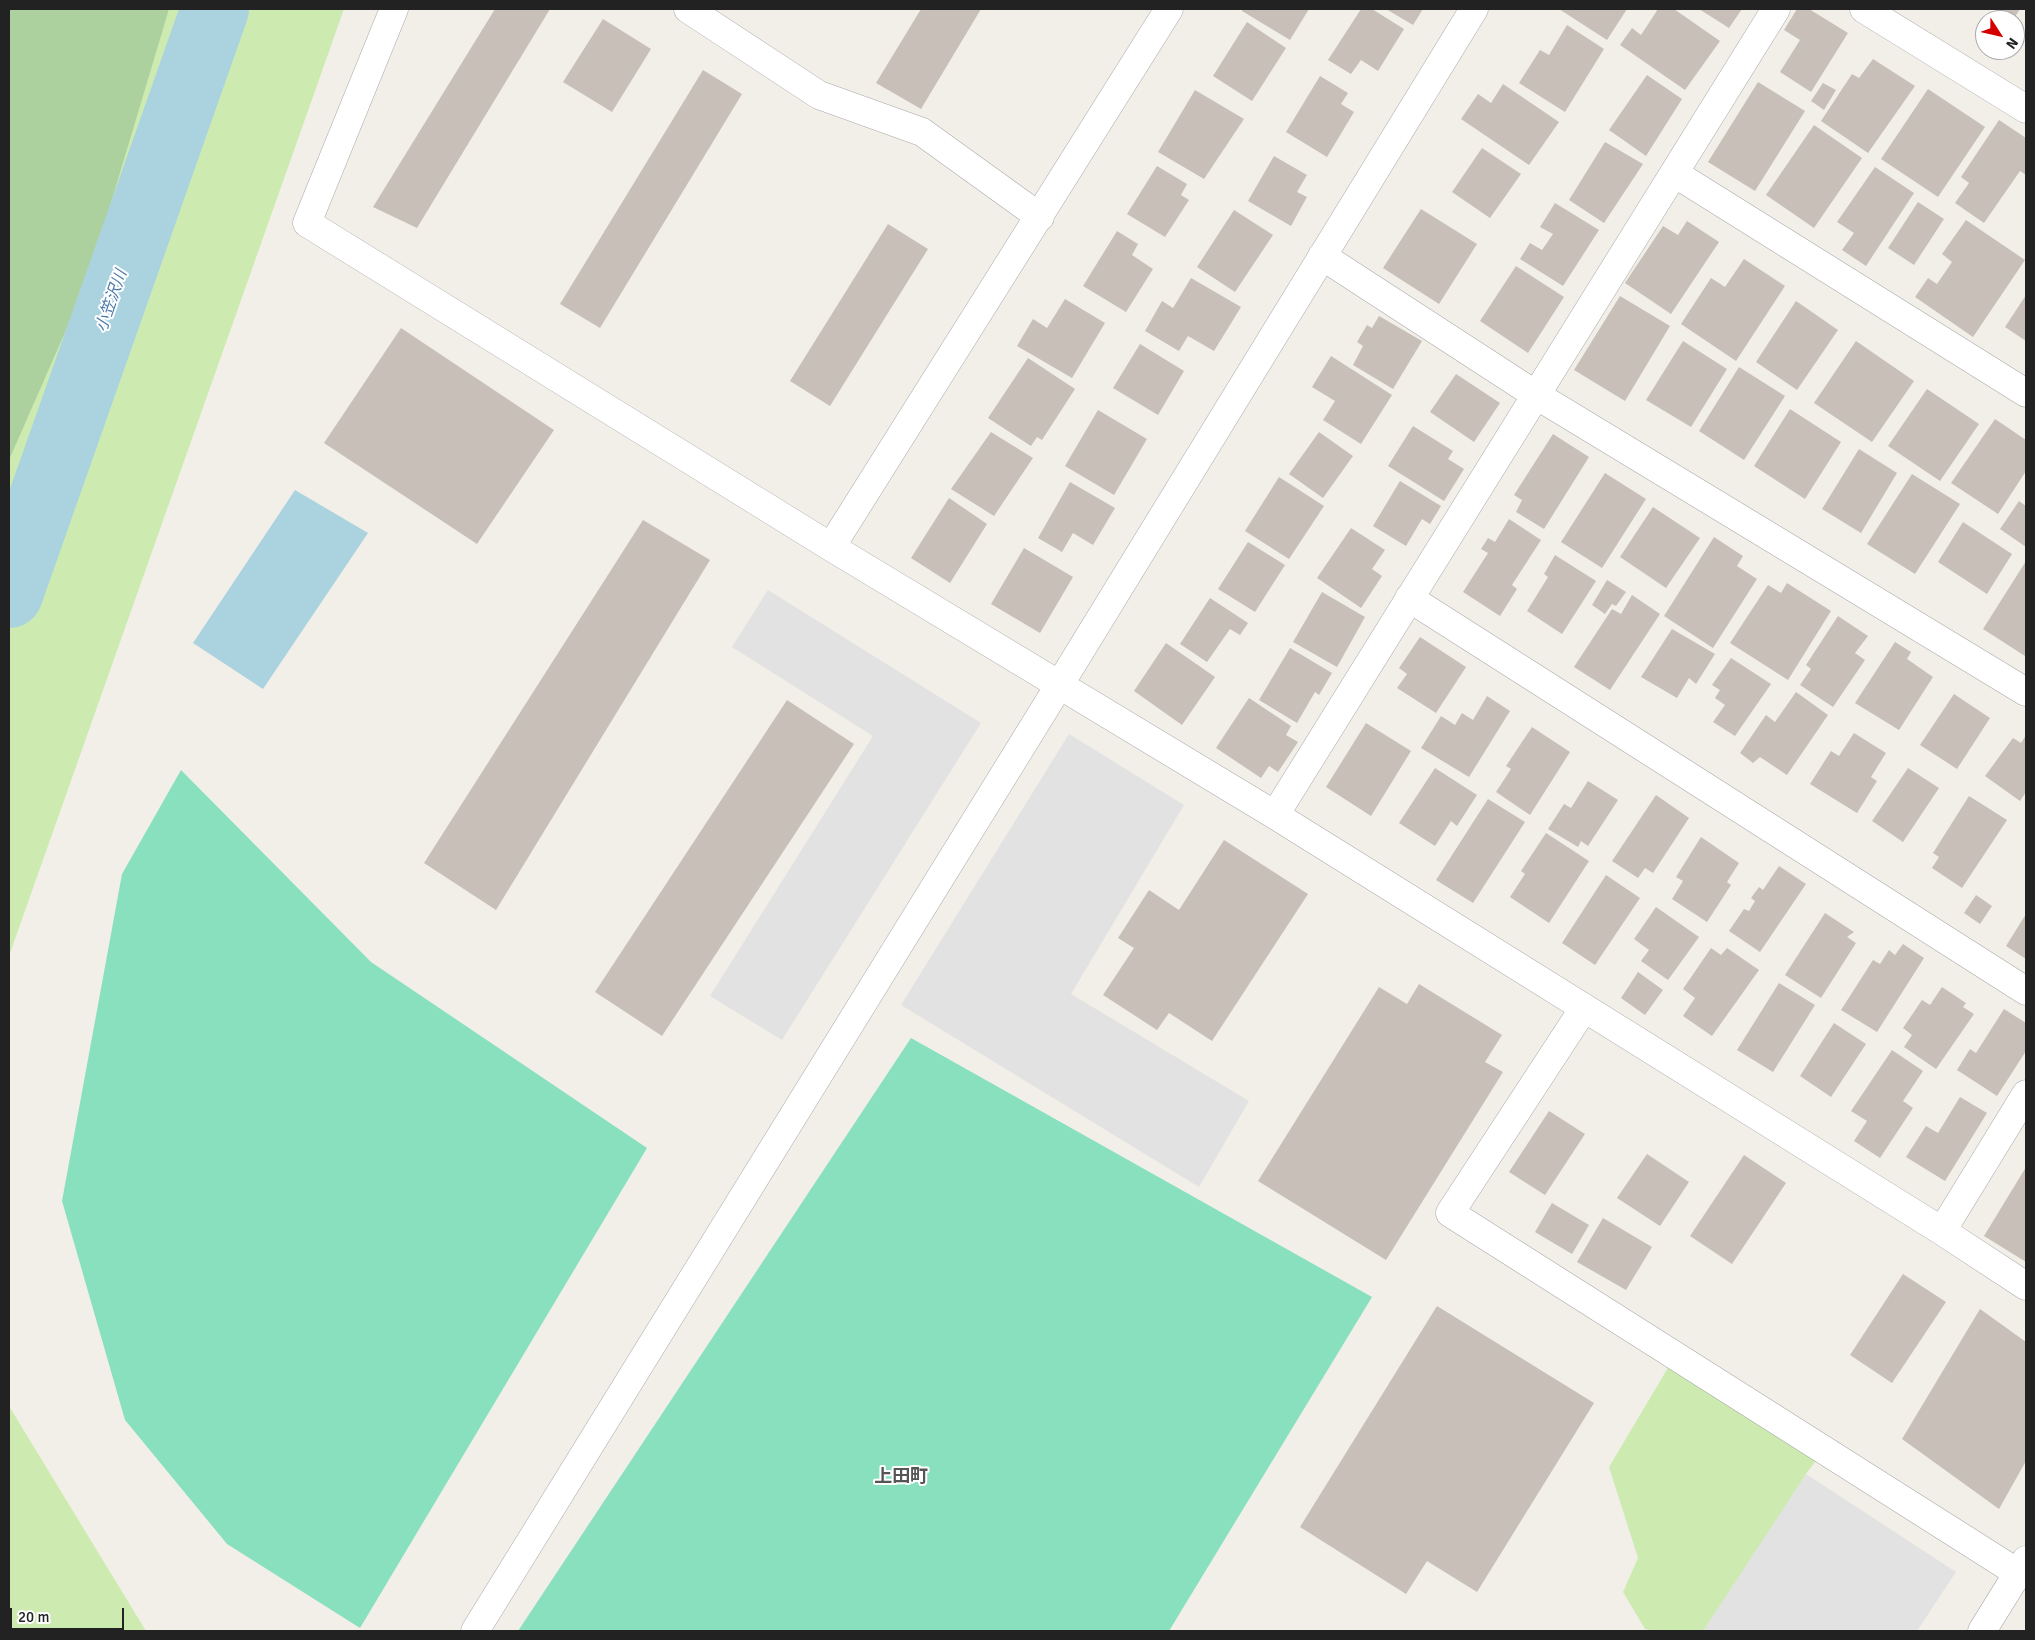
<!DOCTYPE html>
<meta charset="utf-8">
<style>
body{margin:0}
#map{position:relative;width:2035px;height:1640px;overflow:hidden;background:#f2efe9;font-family:Signika,sans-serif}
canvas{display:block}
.frame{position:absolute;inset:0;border:10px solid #222;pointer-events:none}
.north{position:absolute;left:1975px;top:10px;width:50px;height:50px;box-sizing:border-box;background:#fff;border:1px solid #a7a7a7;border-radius:50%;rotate:125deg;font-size:14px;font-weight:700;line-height:20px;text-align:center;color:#222}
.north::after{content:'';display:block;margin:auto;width:18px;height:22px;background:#d40000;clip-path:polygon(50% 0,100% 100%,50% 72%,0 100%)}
.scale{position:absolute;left:10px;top:1608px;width:114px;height:22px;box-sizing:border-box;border:2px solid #222;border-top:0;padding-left:6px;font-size:15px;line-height:18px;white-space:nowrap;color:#222;-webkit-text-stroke:4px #fff;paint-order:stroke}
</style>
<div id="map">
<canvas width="2035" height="1640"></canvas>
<div class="frame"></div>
<div class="north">N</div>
<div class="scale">20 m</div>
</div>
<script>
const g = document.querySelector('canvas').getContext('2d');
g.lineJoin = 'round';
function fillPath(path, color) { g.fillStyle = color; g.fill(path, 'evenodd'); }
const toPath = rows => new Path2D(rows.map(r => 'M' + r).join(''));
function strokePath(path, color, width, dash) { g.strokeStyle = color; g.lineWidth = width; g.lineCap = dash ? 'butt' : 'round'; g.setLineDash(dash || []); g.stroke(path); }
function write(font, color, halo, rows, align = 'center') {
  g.font = font + ' Signika,"Noto Sans JP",sans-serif'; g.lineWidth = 4; g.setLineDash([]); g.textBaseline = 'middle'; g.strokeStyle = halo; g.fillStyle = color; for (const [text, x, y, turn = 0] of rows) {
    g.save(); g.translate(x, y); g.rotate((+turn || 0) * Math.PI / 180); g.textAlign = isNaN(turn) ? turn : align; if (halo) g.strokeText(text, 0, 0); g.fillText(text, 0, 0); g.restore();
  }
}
const grass = toPath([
 [159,9,344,9,9,956,9,432],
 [1675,1356,1824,1450,1806,1474,1709,1631,1657,1631,1645,1629,1623,1592,1638,1558,1609,1467],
 [9,1406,146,1631,9,1631]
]);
const forest = toPath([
 [9,9,169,9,88,280,9,460]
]);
const pitch = toPath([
 [181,770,371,962,647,1148,360,1628,227,1544,125,1420,62,1201,122,874],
 [911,1038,1372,1297,1169,1631,518,1631]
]);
const parking = toPath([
 [768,590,981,723,782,1040,710,996,873,736,732,647],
 [1069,734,1184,805,1071,994,1249,1101,1199,1187,901,1005],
 [1806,1474,1956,1572,1917,1631,1703,1631]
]);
const water = toPath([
 [295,490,368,533,263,689,193,643]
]);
const river = toPath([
 [9,594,215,9]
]);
const building = toPath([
 [495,9,550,9,417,228,373,207],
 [921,9,981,9,921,109,876,83],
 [1243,9,1309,9,1290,40,1242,11],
 [1361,9,1372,9,1404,29,1378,71,1361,60,1351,74,1328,60],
 [1386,9,1423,9,1413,25],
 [1559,9,1627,9,1607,40],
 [1658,9,1674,9,1720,41,1685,90,1620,45,1632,28,1641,35],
 [1699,9,1742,9,1729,28],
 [1797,9,1809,9,1848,33,1811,92,1780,72,1800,40,1784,30],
 [1993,9,2020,9,2013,20],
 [603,19,651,49,612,112,563,82],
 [1247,22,1286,48,1252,101,1213,76],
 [1567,25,1604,49,1565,112,1519,83,1540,50,1549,55],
 [1873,59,1915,86,1868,153,1821,121,1852,74,1859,78],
 [703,70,742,94,600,328,560,304],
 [1647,75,1682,99,1646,156,1609,130],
 [1320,76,1348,93,1341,104,1354,112,1327,157,1286,132],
 [1758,82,1805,111,1755,191,1708,162],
 [1823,83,1836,90,1824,110,1811,101],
 [1503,84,1559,122,1529,165,1461,119,1478,94,1491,103],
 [1928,89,1985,127,1938,197,1881,159],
 [1195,90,1244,119,1204,179,1158,152],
 [1999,120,2026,138,2026,175,2020,171,1984,223,1955,203,1969,183,1961,177],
 [1814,125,1862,158,1814,228,1766,195],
 [1605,142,1643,164,1604,223,1569,200],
 [1482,148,1521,174,1490,218,1452,192],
 [1274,156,1307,175,1297,192,1307,197,1291,226,1248,201],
 [1157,166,1187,184,1181,195,1189,200,1165,237,1127,214],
 [1875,167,1914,193,1866,266,1842,250,1854,233,1837,222],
 [1918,202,1944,219,1914,265,1888,248],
 [1555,203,1599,230,1563,286,1520,259,1530,243,1542,250,1553,234,1540,227],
 [1421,209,1477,244,1439,304,1383,268],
 [1234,210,1273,235,1235,292,1197,267],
 [1966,220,2025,260,1973,337,1915,297,1928,278,1937,284,1952,262,1942,254],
 [1687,221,1719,242,1671,314,1625,283,1663,226,1678,235],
 [888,224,928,249,830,406,790,381],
 [1117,231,1138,244,1132,255,1153,269,1126,312,1083,286],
 [1744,259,1785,286,1736,361,1681,324,1711,278,1725,287],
 [1516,266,1564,297,1528,353,1480,321],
 [1191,278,1241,307,1214,351,1188,336,1179,351,1145,331,1162,301,1173,308],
 [2026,295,2026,341,2005,327],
 [1620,296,1670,326,1625,401,1574,370],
 [1065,299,1105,323,1072,378,1017,346,1033,319,1047,328],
 [1796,301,1838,330,1797,390,1756,362],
 [1379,316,1422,341,1393,389,1353,365,1363,346,1357,342,1367,325,1372,328],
 [401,328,554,430,477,544,324,443],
 [1683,341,1727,369,1691,427,1646,400],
 [1856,341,1914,381,1872,442,1814,403],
 [1140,344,1184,371,1158,415,1113,388],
 [1331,356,1392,395,1361,444,1323,420,1335,401,1312,387],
 [1028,358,1075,389,1042,440,1037,437,1031,446,988,418],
 [1739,367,1785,396,1744,460,1699,431],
 [1456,374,1500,403,1474,442,1430,412],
 [1927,389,1979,424,1940,481,1888,446],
 [1790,409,1841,442,1805,499,1754,466],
 [1098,410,1147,439,1114,495,1065,466],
 [1995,419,2026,440,2026,471,1998,514,1951,483],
 [1413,426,1453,451,1448,459,1464,469,1444,501,1388,466],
 [991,432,1033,458,994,516,951,489],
 [1319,432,1353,456,1323,498,1289,474],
 [1553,434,1589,457,1544,529,1516,512,1522,500,1514,495],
 [1859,449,1897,473,1861,533,1822,509],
 [1605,473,1646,499,1602,568,1561,542],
 [1912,474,1960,504,1915,574,1867,544],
 [1279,477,1324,506,1289,559,1245,531],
 [1400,481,1441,506,1430,524,1422,519,1406,546,1373,526],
 [1070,482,1115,508,1093,545,1073,533,1062,552,1038,538],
 [949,498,987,524,950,583,911,558],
 [2019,501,2026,506,2026,547,2000,529],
 [1653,507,1700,538,1666,588,1620,557],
 [1509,519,1541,540,1512,585,1517,589,1500,616,1463,592,1488,553,1481,549,1488,538,1495,542],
 [643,520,710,560,496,910,424,863],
 [1963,522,2012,554,1987,594,1938,562],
 [1351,528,1385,550,1372,569,1382,576,1361,608,1317,578],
 [1714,537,1743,556,1737,566,1757,579,1713,648,1664,616],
 [1248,542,1285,565,1255,612,1218,589],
 [1024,548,1073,577,1040,633,991,604],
 [1555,555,1596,581,1562,634,1527,611,1548,577,1544,574],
 [2026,561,2026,654,2025,656,1983,629],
 [1607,580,1626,592,1616,606,1612,604,1605,614,1592,605],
 [1787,583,1831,611,1788,680,1730,643,1768,585,1781,593],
 [1322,592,1365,617,1337,667,1293,642],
 [1632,595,1660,614,1610,690,1574,667,1612,609,1621,614],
 [1210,598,1248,623,1240,635,1230,629,1207,662,1180,644],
 [1838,616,1868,636,1855,653,1865,660,1833,707,1800,685,1811,669,1806,665],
 [1672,629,1715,654,1696,684,1689,678,1677,698,1641,677],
 [1420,637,1466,667,1436,713,1397,688,1407,674,1399,668],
 [1895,642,1911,652,1907,659,1933,677,1899,730,1855,703],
 [1166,643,1215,677,1182,725,1134,691],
 [1290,648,1332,673,1319,695,1315,692,1297,723,1259,700],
 [1731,658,1771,684,1735,736,1713,722,1725,705,1715,698,1720,690,1712,685],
 [1796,692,1828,715,1787,775,1760,757,1753,763,1740,753,1766,715,1775,722],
 [1954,694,1990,718,1957,769,1920,745],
 [1487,696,1510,711,1469,777,1421,748,1441,716,1455,725,1462,713,1473,720],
 [1249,698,1291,726,1286,735,1298,742,1278,772,1269,766,1261,778,1216,748],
 [787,700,854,744,662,1036,595,992],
 [1366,723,1411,751,1371,816,1326,787],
 [1532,727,1570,752,1530,815,1496,792,1511,769,1506,766],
 [1854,733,1886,753,1871,777,1877,781,1857,813,1810,784,1831,751,1839,756],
 [2026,735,2026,792,2020,801,1985,776,2013,738,2021,743],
 [1435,768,1477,795,1457,826,1451,821,1435,846,1399,823],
 [1908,768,1939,788,1903,842,1872,821],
 [1588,781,1618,800,1588,846,1581,841,1578,847,1548,829,1564,804,1571,808],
 [1656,795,1689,818,1653,873,1645,868,1638,878,1612,861],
 [1969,796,2007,820,1962,888,1932,868,1939,857,1933,853],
 [1488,799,1525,822,1473,903,1436,880],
 [1546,833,1589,861,1549,923,1510,897,1525,874,1521,871],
 [1701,837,1739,863,1727,882,1731,885,1707,922,1672,899,1683,881,1676,877],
 [1224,840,1308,894,1212,1041,1169,1013,1157,1030,1103,995,1134,948,1118,938,1149,890,1179,910],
 [1779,866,1806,884,1760,952,1729,931,1744,909,1749,911,1755,901,1751,898,1759,887,1763,890],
 [1606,875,1640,898,1595,965,1562,943],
 [1976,895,1992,906,1980,924,1964,913],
 [1656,907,1699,937,1668,980,1641,961,1649,950,1634,939],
 [1825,913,1854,932,1847,937,1856,943,1821,998,1785,975],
 [2026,914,2026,959,2006,946],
 [1903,944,1924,958,1877,1032,1841,1010,1873,960,1880,964,1889,950,1895,955],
 [1711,948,1721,955,1727,948,1759,970,1712,1036,1683,1016,1695,998,1683,989],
 [1638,972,1663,990,1645,1015,1621,998],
 [1779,983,1815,1005,1773,1072,1737,1050],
 [1419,984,1502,1035,1485,1062,1503,1072,1386,1260,1258,1181,1379,987,1407,1004],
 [1942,987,1966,1003,1963,1007,1974,1014,1936,1069,1904,1047,1912,1035,1903,1028,1922,1000,1930,1005],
 [2004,1009,2026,1023,2026,1051,1997,1096,1957,1070,1970,1049,1976,1053],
 [1834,1023,1866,1044,1831,1097,1800,1076],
 [1892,1050,1923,1071,1903,1101,1913,1108,1880,1158,1854,1141,1867,1121,1851,1111],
 [1960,1097,1987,1113,1945,1181,1906,1157,1926,1126,1938,1133],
 [1549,1111,1585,1134,1545,1195,1509,1172],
 [1647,1154,1689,1182,1660,1226,1617,1198],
 [1744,1155,1786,1183,1732,1264,1690,1236],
 [2026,1167,2026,1262,1984,1236],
 [1552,1203,1589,1225,1572,1254,1535,1232],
 [1603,1218,1652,1247,1626,1290,1577,1262],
 [1903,1274,1946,1302,1892,1383,1850,1355],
 [1437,1306,1594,1403,1477,1592,1427,1561,1406,1594,1300,1527],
 [1980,1309,2026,1342,2026,1461,1999,1509,1902,1439]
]);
const minor = toPath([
 [394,9,307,223,831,547,1275,815,1942,1231,2026,1286],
 [688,9,819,95,922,132,1040,217],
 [1864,9,2026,109],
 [1674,173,2026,393],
 [1322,256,1536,395,2026,692],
 [831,547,1169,9],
 [1409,598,2026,991],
 [1275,815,1776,9],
 [1584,1008,1450,1213,2018,1573],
 [1942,1231,2026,1094],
 [475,1631,1060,684,1474,9],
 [1982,1631,2026,1560]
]);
const waterNames = [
 ["小笠沢川",112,301,-71]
];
const quarterNames = [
 ["上田町",901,1477]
];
fillPath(grass, '#cdebb0');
fillPath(forest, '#add19e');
fillPath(pitch, '#88e0be');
fillPath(parking, '#e2e2e2');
fillPath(water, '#aad3df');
strokePath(river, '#aad3df', 68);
fillPath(building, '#c7bfb8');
strokePath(minor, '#a9a9a9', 29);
strokePath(minor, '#fff', 28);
write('italic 16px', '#4a7aab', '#fff', waterNames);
write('bold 18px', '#555', '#fff', quarterNames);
</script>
